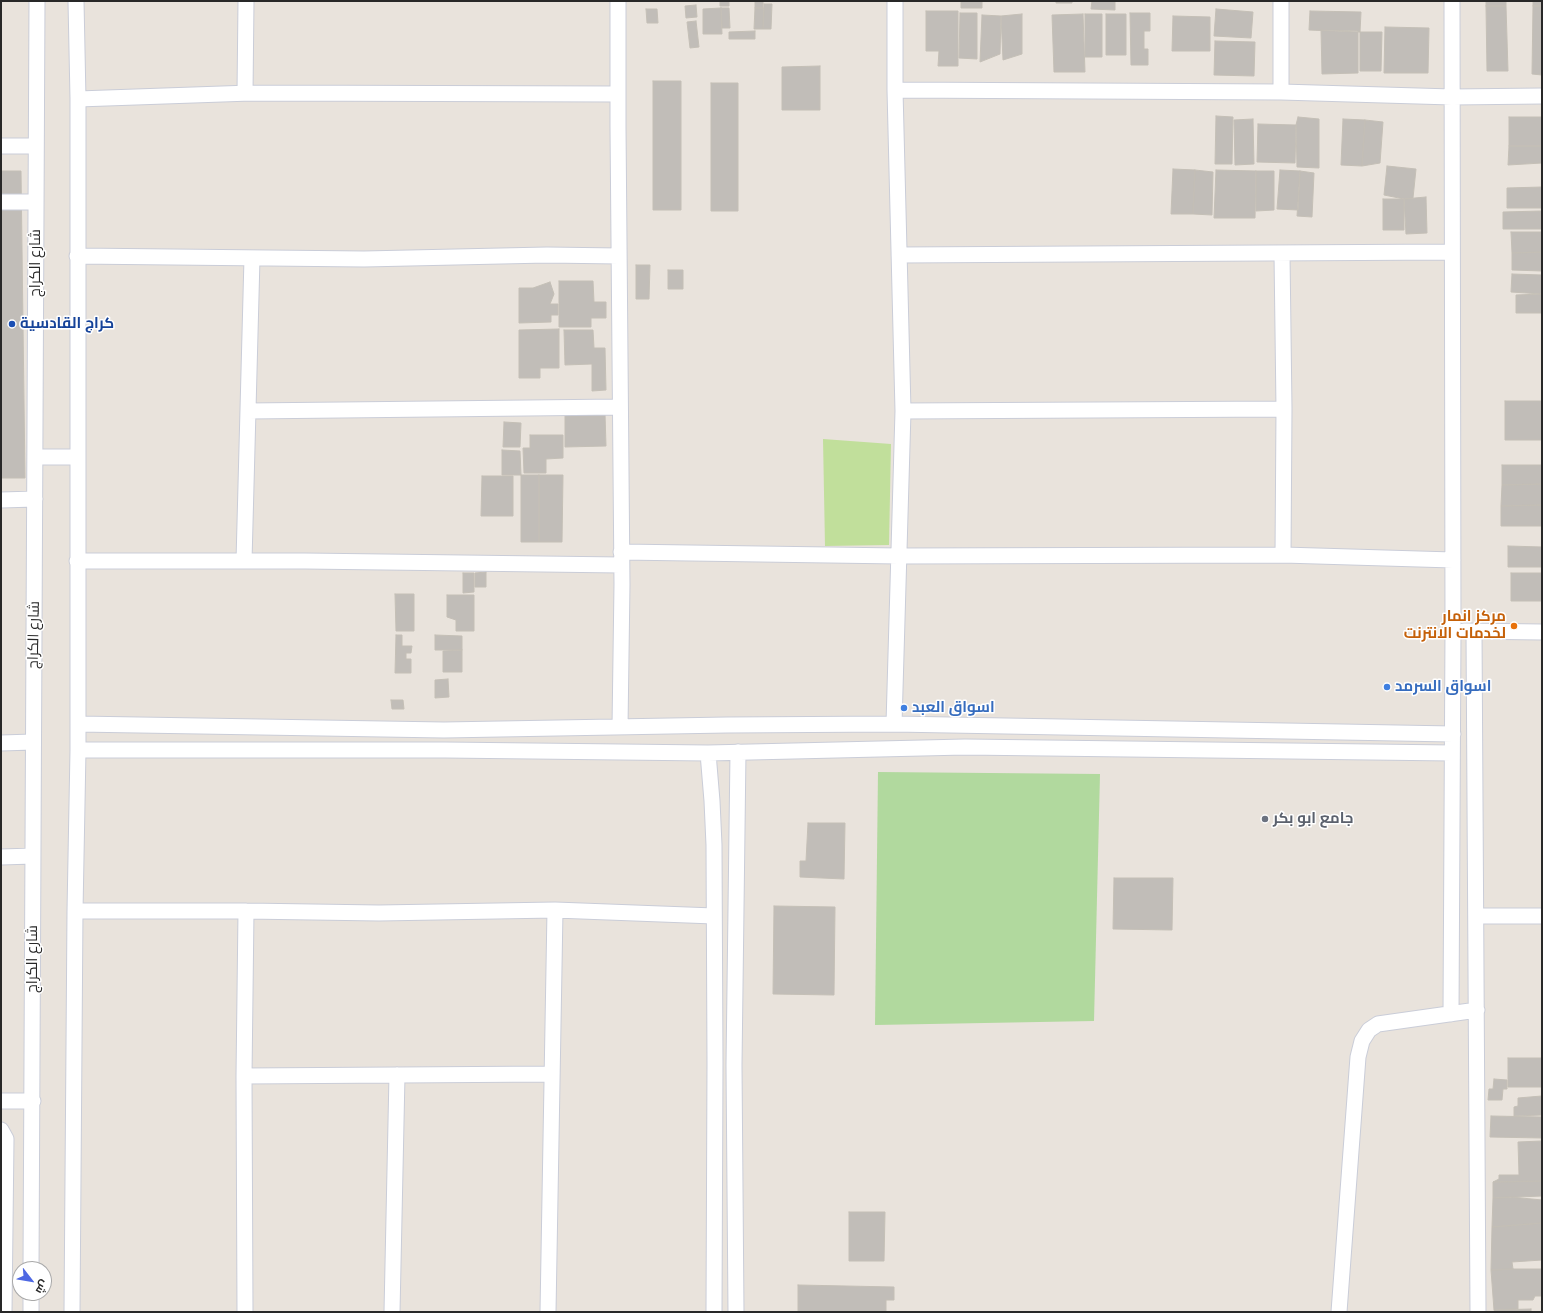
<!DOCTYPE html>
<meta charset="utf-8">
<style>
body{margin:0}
#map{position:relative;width:1543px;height:1313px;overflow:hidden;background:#e9e3dc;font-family:Karla,Cairo,sans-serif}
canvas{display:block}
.frame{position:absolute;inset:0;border:2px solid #282828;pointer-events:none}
.north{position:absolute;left:12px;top:1261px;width:40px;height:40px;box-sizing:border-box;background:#fff;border:1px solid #a9a9a9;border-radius:50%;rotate:121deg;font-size:11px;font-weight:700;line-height:16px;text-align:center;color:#282828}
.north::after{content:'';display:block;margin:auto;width:14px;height:18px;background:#4e68e3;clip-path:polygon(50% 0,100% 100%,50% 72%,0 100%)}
</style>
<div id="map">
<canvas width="1543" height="1313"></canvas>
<div class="frame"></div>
<div class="north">ش</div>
</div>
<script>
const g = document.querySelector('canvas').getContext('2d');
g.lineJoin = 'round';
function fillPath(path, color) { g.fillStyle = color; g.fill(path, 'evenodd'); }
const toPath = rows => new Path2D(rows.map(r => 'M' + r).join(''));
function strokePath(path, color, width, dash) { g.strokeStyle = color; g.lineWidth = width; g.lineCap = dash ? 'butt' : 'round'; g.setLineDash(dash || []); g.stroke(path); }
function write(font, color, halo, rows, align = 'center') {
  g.font = font + ' Karla,Cairo,sans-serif'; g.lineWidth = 3; g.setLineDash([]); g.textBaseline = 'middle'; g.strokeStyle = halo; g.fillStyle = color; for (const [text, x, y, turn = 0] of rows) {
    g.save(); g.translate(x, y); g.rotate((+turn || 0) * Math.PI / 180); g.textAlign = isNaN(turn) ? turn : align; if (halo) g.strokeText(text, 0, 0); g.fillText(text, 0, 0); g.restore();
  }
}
const green = toPath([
 [878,772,1100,774,1094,1021,875,1025]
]);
const pitch = toPath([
 [823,439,891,444,889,545,825,546]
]);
const building = toPath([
 [720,1,729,1,729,6,720,6,720,1],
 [755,1,763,1,763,8,755,8,755,1],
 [961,1,982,1,982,8,961,8,961,1],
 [1056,1,1072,1,1072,3,1056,3,1056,1],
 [1092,1,1115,1,1115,10,1091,9,1092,1],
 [1486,1,1506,1,1506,6,1486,6,1486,1],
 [1533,1,1542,1,1542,6,1533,6,1533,1],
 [764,4,772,4,771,29,763,29,764,4],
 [696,5,697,17,686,18,685,6,696,5],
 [1486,6,1506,6,1508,71,1487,71,1486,6],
 [1533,6,1542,6,1542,75,1532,74,1533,6],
 [721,8,722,34,703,34,703,9,721,8],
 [721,8,729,8,730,28,722,28,721,8],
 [755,8,764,8,763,29,754,29,755,8],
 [646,9,657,9,658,23,647,23,646,9],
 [1216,9,1253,12,1251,38,1214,36,1216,9],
 [926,11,958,11,958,66,938,66,939,51,926,51,926,11],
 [1310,11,1361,12,1360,32,1309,30,1310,11],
 [960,13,977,13,977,59,959,58,960,13],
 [1130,13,1150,13,1150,31,1144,31,1144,49,1148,49,1148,65,1131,65,1130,13],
 [1022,14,1022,54,1003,60,1001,16,1022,14],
 [1083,14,1085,72,1054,72,1052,15,1083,14],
 [1085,14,1102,14,1102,57,1085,57,1085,14],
 [1106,14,1126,14,1126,55,1106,55,1106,14],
 [982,15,1001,16,1000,54,980,62,982,15],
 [1173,16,1210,17,1210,51,1172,51,1173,16],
 [696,21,699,47,690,48,687,22,696,21],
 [1385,27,1429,28,1428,73,1384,73,1385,27],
 [1321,30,1358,31,1358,73,1322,74,1321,30],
 [755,31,755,39,729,39,729,32,755,31],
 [1360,32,1382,32,1381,71,1360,71,1360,32],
 [1215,41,1255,42,1254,76,1214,75,1215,41],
 [820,66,820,110,782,110,782,67,820,66],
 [653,81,681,81,681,210,653,210,653,81],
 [711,83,738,83,738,211,711,211,711,83],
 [1216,116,1233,117,1232,164,1215,164,1216,116],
 [1298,117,1319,119,1319,168,1297,167,1296,125,1298,117],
 [1509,117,1542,117,1542,146,1509,146,1509,117],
 [1253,119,1254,164,1235,165,1234,120,1253,119],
 [1343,119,1365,120,1362,166,1341,165,1343,119],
 [1365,120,1383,122,1380,163,1362,166,1365,120],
 [1258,124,1296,125,1295,163,1257,162,1258,124],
 [1509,146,1542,146,1542,163,1508,165,1509,146],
 [1387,166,1416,169,1413,198,1404,199,1384,195,1387,166],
 [1173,169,1195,170,1193,214,1171,214,1173,169],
 [1195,170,1213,172,1212,215,1193,214,1195,170],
 [1216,170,1256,171,1255,218,1214,218,1216,170],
 [1280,170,1300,171,1298,210,1277,209,1280,170],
 [1,171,21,171,25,478,1,478,1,171],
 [1256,171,1274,171,1274,210,1256,211,1256,171],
 [1300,171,1314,173,1312,217,1297,216,1300,171],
 [1542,187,1542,208,1507,208,1507,188,1542,187],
 [1426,197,1427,233,1406,234,1404,199,1426,197],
 [1383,199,1404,199,1404,230,1383,230,1383,199],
 [1542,211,1542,229,1503,229,1503,212,1542,211],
 [1511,232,1542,232,1542,252,1512,253,1511,232],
 [1542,252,1542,271,1512,270,1512,253,1542,252],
 [636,265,650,265,649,299,636,299,636,265],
 [668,270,683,270,683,289,668,289,668,270],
 [1512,274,1542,275,1542,294,1511,292,1512,274],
 [559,281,593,281,594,302,606,302,606,318,591,318,591,327,559,327,559,281],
 [550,282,554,294,550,304,558,304,558,315,551,315,551,322,519,323,519,288,533,288,550,282],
 [1542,294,1542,313,1516,313,1516,295,1542,294],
 [559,329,559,368,540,368,540,378,519,378,519,330,559,329],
 [564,330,593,330,594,348,605,348,606,390,592,391,592,364,565,365,564,330],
 [1505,401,1542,401,1542,440,1505,440,1505,401],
 [605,414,606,446,565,447,565,415,605,414],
 [504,422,521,423,520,447,503,447,504,422],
 [530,435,563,435,563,458,546,459,546,473,524,473,523,448,530,448,530,435],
 [502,450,520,451,521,475,502,475,502,450],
 [1502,465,1542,465,1542,484,1502,485,1502,465],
 [521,475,539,475,539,542,521,542,521,475],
 [539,475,563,475,562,542,539,542,539,475],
 [482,476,513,476,513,516,481,516,482,476],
 [1542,484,1542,505,1501,506,1502,485,1542,484],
 [1542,505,1542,526,1501,526,1501,506,1542,505],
 [1508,546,1542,547,1542,567,1508,567,1508,546],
 [486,572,486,587,475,587,475,573,486,572],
 [463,573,474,573,474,592,463,593,463,573],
 [1511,573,1542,573,1542,601,1511,601,1511,573],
 [395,594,414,594,414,631,396,631,395,594],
 [447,595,474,595,474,631,456,631,456,620,447,617,447,595],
 [396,635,402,635,402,646,412,646,411,653,406,653,406,659,411,659,411,673,395,673,396,635],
 [435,635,462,636,462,650,435,650,435,635],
 [462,650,462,672,443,672,443,651,462,650],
 [448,679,449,697,435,698,435,680,448,679],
 [391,700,403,700,404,709,392,709,391,700],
 [808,823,845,823,844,879,800,877,800,861,806,861,808,823],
 [1114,878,1173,878,1172,930,1113,929,1114,878],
 [774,906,835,907,834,995,773,994,774,906],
 [1508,1058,1542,1058,1542,1087,1508,1087,1508,1058],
 [1494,1079,1507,1080,1507,1089,1503,1089,1502,1100,1488,1100,1489,1089,1493,1089,1494,1079],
 [1542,1096,1542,1115,1514,1116,1514,1107,1518,1106,1518,1098,1542,1096],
 [1491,1116,1542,1117,1542,1138,1490,1137,1491,1116],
 [1542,1141,1542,1181,1493,1182,1499,1179,1499,1175,1519,1175,1518,1142,1542,1141],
 [1542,1181,1542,1196,1493,1198,1493,1182,1542,1181],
 [1511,1197,1542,1200,1542,1223,1492,1227,1493,1198,1511,1197],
 [849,1212,885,1212,884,1261,849,1261,849,1212],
 [1542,1223,1542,1260,1512,1262,1513,1269,1491,1270,1492,1227,1542,1223],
 [1513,1269,1542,1269,1542,1296,1535,1296,1533,1300,1518,1300,1518,1309,1494,1310,1491,1270,1513,1269],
 [798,1285,894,1287,894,1300,886,1300,886,1312,798,1312,798,1285],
 [1531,1309,1531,1312,1495,1312,1494,1310,1531,1309]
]);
const minor = toPath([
 [618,1,618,127,622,584,620,727],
 [1281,1,1281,92],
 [895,90,1281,92,1452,97,1542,96],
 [245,93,246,1],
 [78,99,251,93,618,94],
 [1,146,36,146],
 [1,202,36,202],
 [1282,254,1284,409,1283,555],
 [899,255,1452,252],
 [77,256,364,259,547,255,619,256],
 [248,411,620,407],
 [903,411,1284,409],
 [35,457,77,457],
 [1,500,35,499],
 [621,552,899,556,1283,555,1453,560],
 [77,561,305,561,621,565],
 [244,561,252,258],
 [1464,631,1542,632],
 [1474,631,1478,1312],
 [78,724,444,730,727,725,894,724,1453,734],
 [894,724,903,411,895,90,895,1],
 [1,743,33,742],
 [78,750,445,750,708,753,965,747,1452,753],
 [708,753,712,801,714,845,715,1063,714,1312],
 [1,857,33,856],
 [75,911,246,911,379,913,555,910,714,916],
 [1477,916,1542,916],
 [1451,1014,1453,631,1452,1],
 [244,1076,552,1074],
 [1,1101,33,1101],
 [1,1130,6,1139,4,1312],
 [31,1269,37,1],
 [31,1312,31,1293],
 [72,1312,75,911,78,750,78,99,76,1],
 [245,1312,244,1076,246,911],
 [392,1312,397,1075],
 [548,1312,555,910],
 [736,1312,734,1065,738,752],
 [1339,1312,1358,1057,1362,1041,1369,1030,1378,1024,1477,1010]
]);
const markers = [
 [12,324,4,"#1a4fb4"],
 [1514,626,4,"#e8710a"],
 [1387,687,4,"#3f7fe0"],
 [904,708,4,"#3f7fe0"],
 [1265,819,4,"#6b7280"]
];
const streetNames = [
 ["شارع الكراج",36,263,-90],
 ["شارع الكراج",34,635,-89],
 ["شارع الكراج",33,959,-90]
];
const transitNames = [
 ["كراج القادسية",20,324]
];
const foodNames = [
 ["مركز انمار",1506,617],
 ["لخدمات الانترنت",1506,634]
];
const shopNames = [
 ["اسواق السرمد",1395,687],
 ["اسواق العبد",912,708]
];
const worshipNames = [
 ["جامع ابو بكر",1273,819]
];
fillPath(green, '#b1d99e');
fillPath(pitch, '#c1df9b');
fillPath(building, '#c1bdb8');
strokePath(building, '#c4bfb6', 1);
strokePath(minor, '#cacdd8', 17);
strokePath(minor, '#fff', 15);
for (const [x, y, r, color] of markers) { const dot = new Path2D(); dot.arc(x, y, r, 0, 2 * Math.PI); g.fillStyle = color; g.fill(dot); strokePath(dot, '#fff', 1.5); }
write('15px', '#282828', '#fff', streetNames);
write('bold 15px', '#164399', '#fff', transitNames, 'left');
write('bold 15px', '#c56008', '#fff', foodNames, 'right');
write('bold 15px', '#366cbe', '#fff', shopNames, 'left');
write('bold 15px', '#5b616d', '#fff', worshipNames, 'left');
</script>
